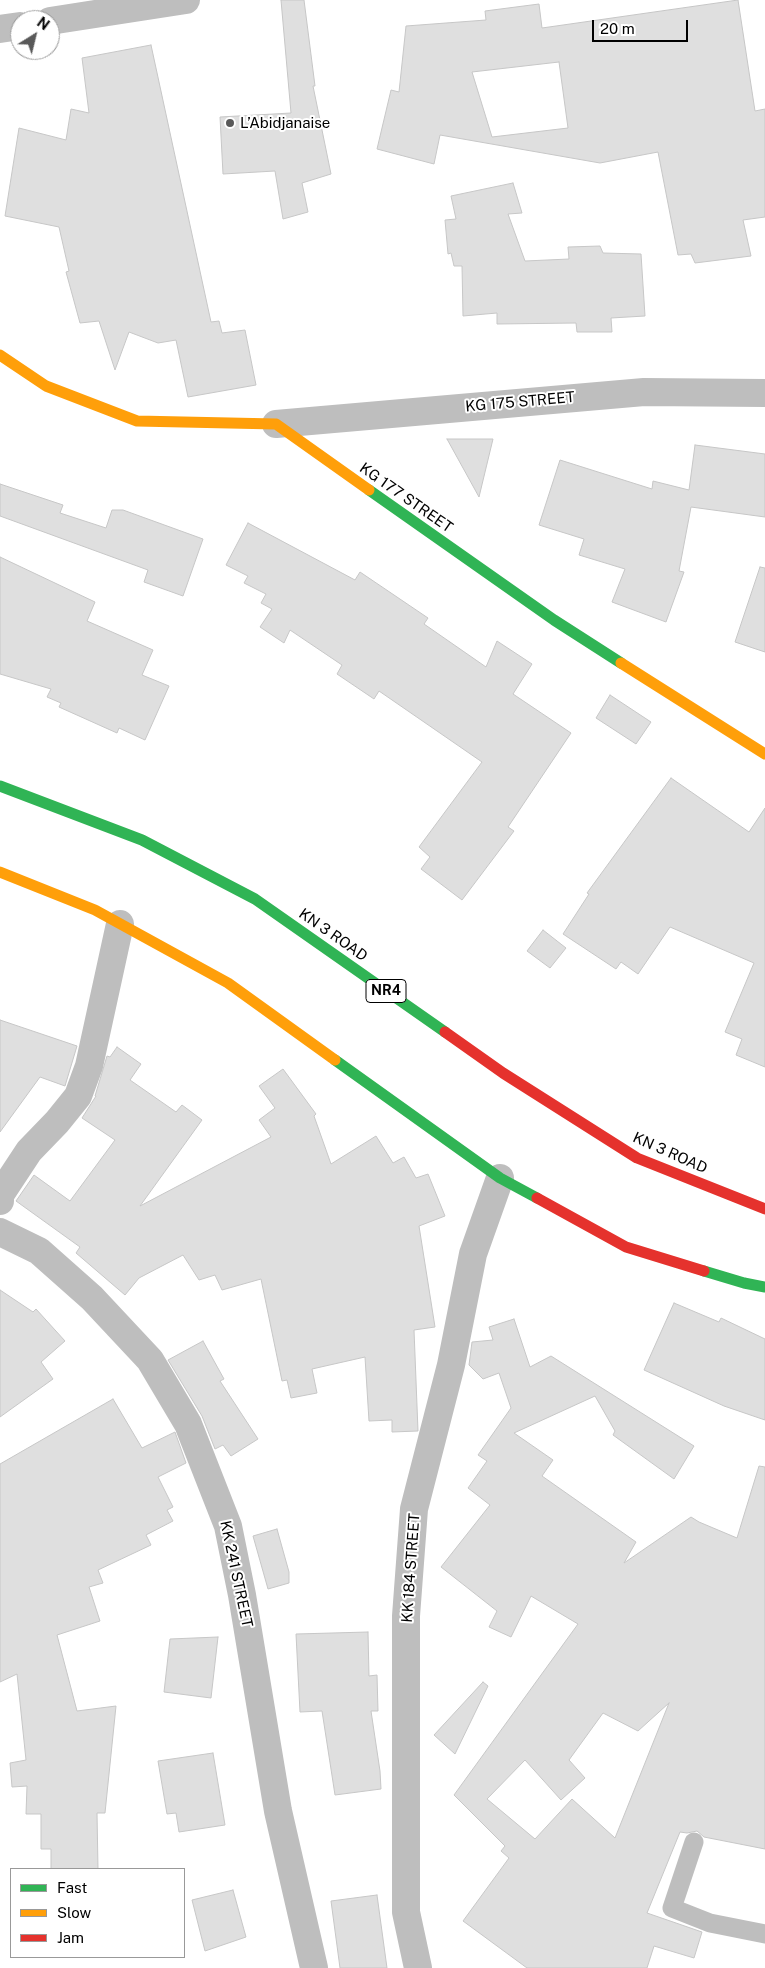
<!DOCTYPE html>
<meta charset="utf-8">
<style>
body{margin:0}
#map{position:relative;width:765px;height:1968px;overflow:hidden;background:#fff;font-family:"Public Sans",sans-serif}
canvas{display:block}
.legend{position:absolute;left:10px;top:1868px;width:175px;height:90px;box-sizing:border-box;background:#fff;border:1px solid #999;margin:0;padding:6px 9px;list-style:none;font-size:15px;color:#000}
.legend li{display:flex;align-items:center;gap:10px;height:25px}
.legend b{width:25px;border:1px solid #999}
.north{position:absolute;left:10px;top:10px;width:50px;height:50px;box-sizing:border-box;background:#fff;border:1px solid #999;border-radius:50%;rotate:36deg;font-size:14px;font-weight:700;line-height:20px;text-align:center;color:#000}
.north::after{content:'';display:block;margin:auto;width:18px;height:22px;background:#595959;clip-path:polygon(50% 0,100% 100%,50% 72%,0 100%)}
.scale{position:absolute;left:592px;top:20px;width:96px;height:22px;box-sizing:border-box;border:2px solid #000;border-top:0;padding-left:6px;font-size:15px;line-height:18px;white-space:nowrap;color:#000;-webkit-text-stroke:4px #fff;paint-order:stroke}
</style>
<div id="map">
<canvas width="765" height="1968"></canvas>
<ul class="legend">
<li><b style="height:6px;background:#30b455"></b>Fast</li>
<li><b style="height:6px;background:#ff9f0a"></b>Slow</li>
<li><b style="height:6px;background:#e5322d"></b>Jam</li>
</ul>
<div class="north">N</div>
<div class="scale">20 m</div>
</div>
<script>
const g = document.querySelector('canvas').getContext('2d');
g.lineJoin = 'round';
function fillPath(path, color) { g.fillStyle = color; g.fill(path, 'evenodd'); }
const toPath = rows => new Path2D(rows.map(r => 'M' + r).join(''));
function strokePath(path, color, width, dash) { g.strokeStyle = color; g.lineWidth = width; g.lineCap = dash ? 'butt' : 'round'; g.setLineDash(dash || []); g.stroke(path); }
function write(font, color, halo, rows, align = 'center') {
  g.font = font + ' "Public Sans",sans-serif'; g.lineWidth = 4; g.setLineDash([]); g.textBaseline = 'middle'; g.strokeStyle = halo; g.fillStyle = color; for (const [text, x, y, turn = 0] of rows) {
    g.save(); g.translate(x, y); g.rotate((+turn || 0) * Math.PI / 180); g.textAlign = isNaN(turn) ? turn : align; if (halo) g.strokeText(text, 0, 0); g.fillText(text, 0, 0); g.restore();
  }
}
const building = toPath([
 [281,0,304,0,315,86,313,86,331,174,302,183,308,212,283,219,275,171,223,174,220,117,291,113,281,0],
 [738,0,755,111,765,109,765,217,743,220,751,256,695,263,691,254,678,255,658,152,600,163,440,135,434,164,377,149,391,90,399,92,406,26,486,20,485,11,539,4,542,28,738,0],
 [559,62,568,128,492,137,472,72,559,62],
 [151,45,211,322,219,321,222,333,245,330,256,385,188,397,176,340,158,343,129,332,115,370,99,321,80,323,66,272,69,271,59,227,5,216,19,128,66,140,71,109,89,113,82,58,151,45],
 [513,183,522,213,508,214,525,261,569,259,568,247,600,246,603,253,641,254,645,316,611,318,612,332,577,332,576,323,497,324,497,313,463,316,462,266,454,266,451,253,448,254,445,220,456,219,451,196,513,183],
 [447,439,493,439,479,497,447,439],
 [695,445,765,454,765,517,691,507,679,571,684,572,666,622,612,602,625,569,579,555,584,539,539,525,560,460,652,489,653,481,689,490,695,445],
 [0,484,63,505,60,513,106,528,112,510,123,510,203,539,183,596,144,582,148,570,0,516,0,484],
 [248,523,355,580,360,572,428,618,424,624,486,667,497,641,532,664,513,694,571,733,508,827,514,831,462,900,421,869,430,857,419,847,482,762,379,691,374,699,337,674,342,665,290,630,284,643,260,627,272,609,261,603,266,594,244,583,248,576,226,565,248,523],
 [0,557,95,602,87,621,153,650,142,675,169,686,145,740,119,728,117,733,59,707,61,703,47,697,51,689,0,674,0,557],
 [760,567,765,568,765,652,735,642,760,567],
 [610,695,651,722,636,744,596,718,610,695],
 [671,778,749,832,765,808,765,1067,736,1055,742,1039,725,1032,754,963,670,927,638,974,621,962,616,969,563,934,589,894,587,893,671,778],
 [543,930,566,948,550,968,527,951,543,930],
 [0,1020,77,1046,65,1086,40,1077,0,1132,0,1020],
 [117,1047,141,1064,130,1080,176,1112,182,1105,202,1120,140,1206,271,1137,259,1120,275,1108,259,1086,283,1069,316,1114,314,1116,331,1164,376,1136,393,1163,404,1157,416,1178,428,1174,445,1216,419,1226,435,1327,414,1330,418,1431,392,1432,392,1420,369,1421,365,1357,312,1369,317,1393,291,1398,287,1380,282,1381,261,1279,222,1290,215,1275,199,1280,183,1255,139,1278,125,1295,76,1253,80,1247,16,1201,34,1175,70,1201,115,1140,82,1118,96,1096,95,1096,107,1056,110,1057,117,1047],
 [0,1290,33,1312,36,1309,65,1341,41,1362,53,1379,0,1417,0,1290],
 [674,1303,719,1322,721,1318,765,1339,765,1420,724,1406,644,1370,674,1303],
 [514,1319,530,1367,551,1356,694,1446,674,1479,613,1435,615,1431,595,1396,514,1433,553,1460,542,1476,636,1542,624,1563,691,1517,699,1522,737,1538,759,1466,765,1467,765,1849,704,1837,697,1831,687,1833,680,1832,647,1913,702,1932,694,1958,654,1946,647,1968,527,1968,463,1921,509,1858,501,1851,505,1846,454,1795,578,1624,531,1596,511,1637,489,1627,497,1611,441,1567,490,1505,468,1488,487,1461,478,1455,511,1408,499,1373,483,1379,469,1365,472,1342,493,1340,489,1327,514,1319],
 [669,1703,615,1838,572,1799,535,1839,487,1799,525,1760,561,1800,585,1778,569,1760,603,1713,638,1731,669,1703],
 [203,1341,224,1379,220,1381,258,1439,231,1456,223,1445,215,1449,202,1416,168,1360,203,1341],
 [113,1399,142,1448,175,1432,186,1463,158,1477,173,1507,167,1510,173,1521,146,1535,151,1545,98,1570,103,1583,89,1587,100,1621,57,1635,77,1711,116,1706,105,1813,97,1813,98,1869,51,1869,51,1849,41,1849,41,1814,26,1814,27,1786,12,1787,10,1763,26,1760,17,1674,0,1682,0,1464,113,1399],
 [277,1529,289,1572,289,1583,268,1589,253,1536,277,1529],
 [368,1632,369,1676,377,1675,378,1711,371,1711,380,1771,381,1789,335,1795,322,1711,300,1712,296,1634,368,1632],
 [218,1637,211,1698,164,1692,170,1639,218,1637],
 [483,1682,488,1686,455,1754,434,1735,483,1682],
 [213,1753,225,1825,179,1832,176,1813,167,1814,158,1761,213,1753],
 [233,1890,246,1937,205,1951,192,1900,233,1890],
 [377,1895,387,1968,340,1968,331,1901,377,1895]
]);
const lane = toPath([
 [694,1842,672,1908,710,1923,765,1934]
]);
const street = toPath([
 [50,21,186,0],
 [0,29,20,26],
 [276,424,644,392,765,393],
 [0,1201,0,1195,29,1151,57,1122,78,1096,89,1066,120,924],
 [0,1232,39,1251,92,1298,150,1360,188,1424,228,1526,242,1595,278,1811,314,1968],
 [418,1968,406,1912,406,1616,414,1509,451,1365,473,1254,500,1178]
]);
const fast = toPath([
 [369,490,554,620,621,663],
 [0,786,142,840,255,899,445,1032],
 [335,1060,500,1178,537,1198],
 [704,1271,744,1283,765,1287]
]);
const slow = toPath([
 [0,355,46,386,137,421,276,424,369,490],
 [621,663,765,754],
 [0,872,95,910,228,983,335,1060]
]);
const jam = toPath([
 [445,1032,503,1073,637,1158,765,1209],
 [537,1198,626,1247,704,1271]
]);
const markers = [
 [230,123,5,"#595959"]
];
const shields = [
 [386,991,40]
];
const shieldNames = [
 ["NR4",386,991]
];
const poiNames = [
 ["L’Abidjanaise",240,123]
];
const streetNames = [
 ["KG 175 STREET",520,402,-5],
 ["KG 177 STREET",406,498,35],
 ["KN 3 ROAD",333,935,35],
 ["KN 3 ROAD",670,1153,24],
 ["KK 184 STREET",411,1568,-86],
 ["KK 241 STREET",236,1574,78]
];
fillPath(building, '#dfdfdf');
strokePath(building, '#c7c7c7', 1);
strokePath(lane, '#bebebe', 19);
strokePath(street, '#bebebe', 28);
strokePath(fast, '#30b455', 11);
strokePath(slow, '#ff9f0a', 11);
strokePath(jam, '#e5322d', 11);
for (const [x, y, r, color] of markers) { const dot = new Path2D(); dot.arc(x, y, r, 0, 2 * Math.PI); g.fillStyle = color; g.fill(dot); strokePath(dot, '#fff', 2); }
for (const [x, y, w] of shields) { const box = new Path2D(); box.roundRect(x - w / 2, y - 11.5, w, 23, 4); g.fillStyle = '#fff'; g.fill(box); strokePath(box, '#000', 1); }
write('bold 14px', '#000', null, shieldNames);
write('15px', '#000', '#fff', poiNames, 'left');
write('15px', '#000', '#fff', streetNames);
</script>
